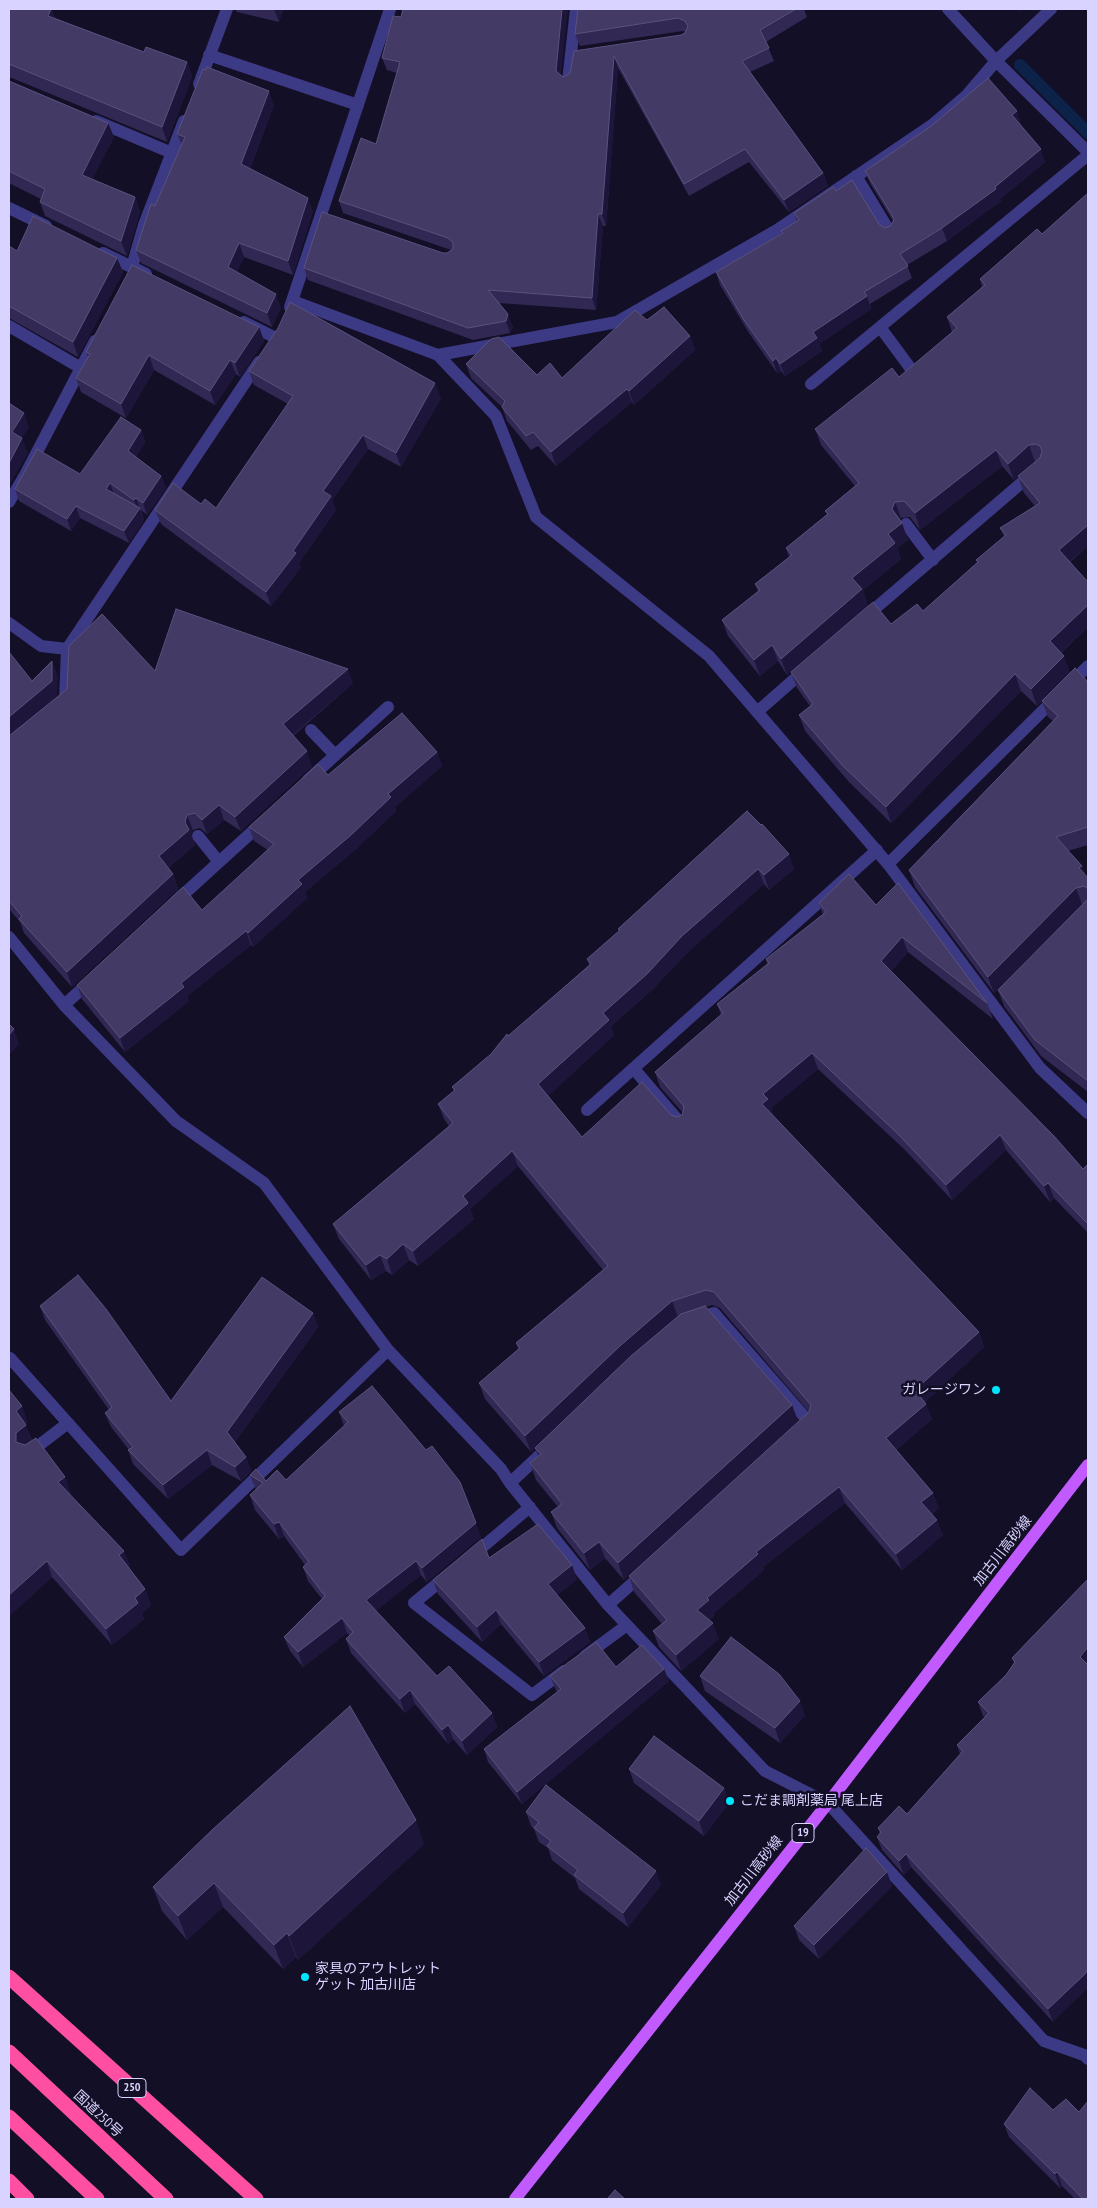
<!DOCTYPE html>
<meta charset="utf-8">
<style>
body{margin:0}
#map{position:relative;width:1097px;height:2208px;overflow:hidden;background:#130f26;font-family:"PT Sans Narrow",sans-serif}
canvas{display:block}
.frame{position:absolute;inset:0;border:10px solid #d9d4ff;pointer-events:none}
</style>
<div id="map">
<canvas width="1097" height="2208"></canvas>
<div class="frame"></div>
</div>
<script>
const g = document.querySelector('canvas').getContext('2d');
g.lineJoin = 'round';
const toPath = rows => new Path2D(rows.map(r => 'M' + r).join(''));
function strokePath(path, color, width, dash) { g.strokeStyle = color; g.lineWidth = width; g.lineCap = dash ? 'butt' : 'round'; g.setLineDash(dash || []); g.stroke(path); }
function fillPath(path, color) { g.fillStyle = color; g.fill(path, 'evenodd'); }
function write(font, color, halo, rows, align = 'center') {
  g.font = font + ' "PT Sans Narrow","Noto Sans JP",sans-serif'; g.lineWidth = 5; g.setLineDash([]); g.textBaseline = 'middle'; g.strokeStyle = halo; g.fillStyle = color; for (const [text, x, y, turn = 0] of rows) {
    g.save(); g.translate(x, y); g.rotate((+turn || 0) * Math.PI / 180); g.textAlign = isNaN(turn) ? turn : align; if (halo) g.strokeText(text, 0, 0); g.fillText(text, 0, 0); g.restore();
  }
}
const stream = toPath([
 [1020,65,1088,133]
]);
const lane = toPath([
 [209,55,358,105],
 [199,84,227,9],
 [96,121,172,153],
 [132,267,144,225,184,121],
 [9,326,81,368]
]);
const street = toPath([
 [948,9,996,61,1088,152],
 [568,81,576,9],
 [856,176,890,232],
 [9,208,46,226],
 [103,253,146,274],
 [293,301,438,355,496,416,536,517,709,656,888,864,1040,1068,1088,1113],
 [290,307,390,9],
 [244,322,276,338],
 [880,327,911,369],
 [438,355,617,322,777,230,932,125,967,95,996,61,1051,9],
 [811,384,1088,155],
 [9,502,25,475,95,341],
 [906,524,933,560],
 [864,618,1033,473],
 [9,623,41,646,67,649],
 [60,703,65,700,67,649,259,362],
 [757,712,806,669],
 [311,730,335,755],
 [308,780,388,707],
 [198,836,219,862],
 [888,864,1088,666],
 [174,903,263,822],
 [9,937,64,1005,176,1121,264,1183,388,1350,501,1469,510,1483,608,1605,765,1771,828,1803,1044,2041,1084,2055,1088,2059],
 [64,1005,92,980],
 [634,1069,682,1125],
 [587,1110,877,850],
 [696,1319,714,1313,809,1422,802,1428],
 [10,1358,181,1550,388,1350],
 [29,1453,68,1423],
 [510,1483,542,1453],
 [473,1555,530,1507],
 [448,1575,414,1603,532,1695,564,1671],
 [608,1605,644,1573],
 [585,1656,627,1625]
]);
const primary = toPath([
 [515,2199,828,1803,1088,1465]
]);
const highway = toPath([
 [9,1977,256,2199],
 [9,2052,166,2199],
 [9,2117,97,2199],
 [9,2181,27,2199]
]);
const wall = toPath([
 [9,9,51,9,55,18,144,52,187,62,192,77,167,142,12,78,9,78],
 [235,9,283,9,279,22,237,12],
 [578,9,804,9,807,17,766,42,774,61,750,72,823,173,828,186,789,212,749,162,689,196,618,68,606,226,603,226,596,310,499,303,513,327,510,333,473,340,308,280,304,268,447,253,451,250,343,213,339,201,376,144,397,73,387,70,382,58,561,75,563,77,570,73,681,35,685,32,683,31,580,46,575,34],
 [9,81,108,123,114,137,92,179,135,197,140,212,127,256,45,216,40,202,41,199,9,183],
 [274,105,250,168,313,211,293,275,244,257,237,272,281,308,272,327,141,263,136,250,182,145,177,134],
 [1020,124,1045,162,1000,199,1001,201,947,241,907,265,912,278,870,304,871,309,819,344,822,351,785,376,781,371,777,373,749,333,720,285,716,272,782,233,781,231,797,221,794,213,836,191,879,224,885,228,890,226,893,221,870,183,865,171,1021,124],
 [1037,229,1088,546,1070,562,1088,627,1061,653,1070,672,1037,706,1021,691,891,823,849,782,805,731,799,715,810,706,797,688,791,672,891,624,923,611,978,563,976,560,1004,537,1000,528,1035,506,1024,493,1018,476,1035,462,1014,480,1002,466,920,530,910,517,901,518,900,521,908,540,897,548,901,559,863,590,868,606,787,675,778,661,760,676,728,636,722,620,758,592,755,584,789,557,786,548,827,514,825,511,855,486,821,445,815,429,899,377,952,332,947,317,982,287,980,279],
 [9,246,17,251,117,258,123,272,78,357,9,318],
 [647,320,690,336,695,350,634,405,632,402,556,466,538,446,531,450,507,421,502,407,471,378,466,364,562,378],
 [259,327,264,341,240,377,236,374,215,405,154,370,126,418,81,392,76,378,88,357,86,352],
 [249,371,441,398,401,467,368,449,332,500,336,510,299,563,301,567,271,606,161,524,155,510,201,504,216,508,288,404,254,385],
 [141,430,145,442,136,457,161,476,166,488,147,515,141,510,144,520,129,543,80,518,71,531,19,501,15,489,80,474],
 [155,671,353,683,293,736,312,766,241,831,224,820,207,834,200,828,193,830,191,834,195,845,168,868,173,874,178,889,72,987,24,933,20,922,9,909,9,736],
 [1088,682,1088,845,1068,851,1082,866,1085,874,1088,878,1088,1092,1041,1056,1004,1006,998,990,1084,904,1082,904,994,993,915,887,909,870,1053,721,1048,717,1042,701],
 [437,752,442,766,395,807,396,811,356,849,305,892,307,898,253,947,251,945,187,996,189,1001,125,1052,82,999,77,985,202,910,268,850,254,841,249,827,328,775],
 [747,811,794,869,769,890,764,884,688,952,653,989,611,1026,614,1035,548,1096,582,1137,671,1115,677,1117,682,1115,683,1113,660,1087,655,1072,721,1015,717,1004,767,964,766,959,823,915,819,903,876,905,987,1003,993,1019,908,952,891,971,1083,1169,1088,1164,1088,1233,1054,1198,1050,1202,1006,1150,952,1200,905,1150,818,1069,771,1108,773,1115,979,1332,984,1347,925,1402,932,1419,896,1450,939,1508,932,1514,943,1535,902,1570,845,1503,763,1567,764,1570,714,1613,714,1616,709,1620,719,1639,681,1671,659,1647,653,1631,662,1624,634,1592,629,1576,809,1412,720,1308,712,1305,706,1307,792,1405,798,1421,624,1580,605,1558,590,1570,557,1528,551,1512,558,1507,536,1480,530,1463,538,1456,535,1448,531,1452,485,1399,479,1383,518,1349,516,1343,603,1270,518,1166,470,1209,474,1219,418,1266,409,1260,392,1275,386,1271,371,1280,339,1239,333,1224,449,1126,444,1119,438,1104,454,1091,452,1087,491,1054,508,1036,589,965,587,959,619,931,618,929],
 [40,1306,171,1401,313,1313,318,1327,235,1442,246,1457,251,1471,241,1481,212,1465,168,1499,133,1464,128,1450,129,1450,111,1427,105,1413,109,1410,45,1320],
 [22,1406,27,1422,25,1424,32,1440,71,1493,69,1494,124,1551,130,1567,129,1568,145,1589,151,1605,142,1613,144,1619,112,1645,52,1577,9,1616],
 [339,1412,481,1537,427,1582,421,1575,375,1611,437,1676,492,1713,497,1727,467,1755,453,1739,448,1744,415,1704,405,1713,351,1653,346,1639,350,1636,347,1633,303,1667,290,1651,284,1637,322,1599,308,1581,303,1567,305,1565,284,1536,279,1539,255,1510,250,1495,256,1490,250,1475,266,1481,286,1480,344,1426],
 [489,1558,577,1579,557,1595,585,1628,590,1642,544,1676,501,1624,482,1642,438,1594,433,1580],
 [1088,1579,1053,2022,911,1867,904,1875,882,1850,877,1837,880,1834,878,1828,907,1814,960,1754,957,1745,985,1717,983,1716,978,1702,1006,1675,1014,1663,1012,1658],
 [616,1667,664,1669,669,1681,522,1804,488,1762,484,1749,557,1692,555,1688,550,1676],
 [700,1676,805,1715,780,1743,705,1691],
 [629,1769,724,1788,729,1803,704,1836,634,1783],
 [526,1812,661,1885,628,1927,579,1889,575,1878,552,1860,548,1848,539,1842,534,1829,531,1826],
 [424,1844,298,1960,296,1957,283,1969,223,1907,187,1940,162,1911,153,1887],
 [892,1886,819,1959,799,1940,794,1926],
 [1053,2110,1079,2112,1088,2199,1075,2199,1062,2186,1060,2188,1009,2137,1004,2124]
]);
const shadedWall = toPath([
 [51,9,57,24,48,16],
 [274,9,283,9,279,22],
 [562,9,568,9,560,84,556,71],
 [1019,9,1024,9,1020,12],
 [614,56,618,68,606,226,602,214],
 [187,62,192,77,167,142,162,127],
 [269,91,274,105,246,177,241,164],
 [1017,111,1021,124,1017,127,1012,115],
 [108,123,114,137,87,190,82,175],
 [1041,149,1045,162,1000,199,1001,201,947,241,942,228,995,187],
 [823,173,828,186,789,212,784,200],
 [135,197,140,212,127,256,121,241],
 [308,198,313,211,293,275,288,261],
 [598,214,603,226,596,310,592,298],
 [239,243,244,257,233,281,228,267],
 [117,258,123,272,78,357,73,342],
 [276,294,281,308,272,327,267,313],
 [867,296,871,309,819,344,822,351,785,376,780,364,813,332],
 [508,314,513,327,510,333,506,321],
 [259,327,264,341,240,377,235,363],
 [690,336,695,350,634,405,629,391],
 [149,355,154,370,126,418,121,404],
 [776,358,781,371,777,373,773,361],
 [230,360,236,374,215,405,210,391],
 [435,383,441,398,401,467,396,453],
 [627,389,632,402,556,466,551,452],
 [24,413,29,428,22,438,28,453,9,486,9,463,12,432],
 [141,430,145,442,133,463,128,451],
 [363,435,368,449,332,500,336,510,299,563,301,567,271,606,266,592,323,491],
 [1029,445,1035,462,1014,480,1008,464],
 [996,450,1002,466,920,530,915,513],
 [161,476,166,488,147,515,143,503],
 [110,483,114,494,106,489],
 [136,498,144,520,129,543,124,531,138,510,134,500],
 [895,502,901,518,898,525,892,509],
 [76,506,80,518,71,531,67,519],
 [902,523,908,540,897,548,901,559,863,590,868,606,787,675,781,659,852,578,888,534],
 [1088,525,1088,546,1064,566,1059,550],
 [1088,605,1088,627,1056,657,1050,641],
 [772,645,778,661,760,676,754,660],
 [1064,656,1070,672,1037,706,1031,689],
 [52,661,58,676,57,696,9,736,9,717],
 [348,669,353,683,288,739,283,724],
 [1015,674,1021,691,891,823,886,807],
 [307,751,312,766,241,831,235,817],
 [437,752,442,766,395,807,396,811,356,849,305,892,307,898,253,947,248,933,298,880,388,794],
 [219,805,224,820,207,834,202,820],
 [187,815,193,830,191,834,195,845,164,871,159,856,185,822],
 [789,854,794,869,769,890,764,875],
 [1082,866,1087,882,1079,868],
 [758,869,764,884,688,952,653,989,611,1026,614,1035,544,1100,538,1084,603,1013,682,936],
 [173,874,178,889,72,987,67,972],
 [1076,888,1082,904,994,993,988,977],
 [246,931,251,945,187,996,189,1001,125,1052,120,1038,181,983],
 [902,937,908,952,886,976,881,961],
 [14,1029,19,1044,9,1055,9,1035],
 [812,1053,818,1069,771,1108,773,1115,768,1120,762,1104,763,1094],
 [1000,1135,1006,1150,952,1200,946,1185],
 [512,1151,518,1166,470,1209,474,1219,418,1266,413,1251,463,1196],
 [1048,1183,1054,1198,1050,1202,1044,1186],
 [403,1244,409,1260,392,1275,387,1259],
 [380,1255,386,1271,371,1280,366,1265],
 [672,1301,678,1317,626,1361,531,1452,525,1436,621,1345],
 [313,1313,318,1327,232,1446,227,1432],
 [979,1332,984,1347,921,1406,915,1390],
 [926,1404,932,1419,891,1454,886,1438],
 [792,1405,798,1421,624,1580,618,1563],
 [22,1406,27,1422,21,1427,16,1411],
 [26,1425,32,1441,22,1449,16,1442,16,1433],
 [207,1450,212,1465,168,1499,163,1485],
 [246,1457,251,1471,241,1481,235,1467],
 [65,1477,71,1493,63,1498,58,1482],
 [839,1487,845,1503,763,1567,764,1570,714,1613,714,1616,702,1626,697,1610,707,1598,756,1552],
 [933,1493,939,1508,927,1517,921,1502],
 [937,1520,943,1535,902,1570,896,1554],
 [279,1522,284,1536,279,1539,274,1524],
 [476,1523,481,1537,427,1582,422,1568],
 [599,1542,605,1558,590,1570,584,1553],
 [124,1551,130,1567,125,1571,119,1555],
 [47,1561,52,1577,9,1616,9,1595],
 [416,1561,421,1575,371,1615,366,1600],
 [572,1565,577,1579,553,1598,548,1584],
 [145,1589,151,1605,142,1613,144,1619,112,1645,106,1629,135,1598],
 [496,1610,501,1624,482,1642,477,1627],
 [342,1618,347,1633,303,1667,298,1652],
 [713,1623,719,1639,681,1671,676,1655],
 [585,1628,590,1642,544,1676,539,1662],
 [1088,1647,1088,1666,1080,1657],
 [664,1669,669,1681,522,1804,517,1792],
 [410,1690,415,1704,405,1713,400,1699],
 [800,1701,805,1715,780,1743,775,1728],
 [492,1713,497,1727,467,1755,462,1741],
 [448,1725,453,1739,448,1744,442,1730],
 [724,1788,729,1803,704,1836,699,1821],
 [416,1820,424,1844,298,1960,289,1936],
 [906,1854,911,1867,904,1875,899,1861],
 [656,1871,661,1885,628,1927,623,1913],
 [887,1872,892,1886,819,1959,814,1945],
 [214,1883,223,1907,187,1940,178,1916],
 [287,1933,296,1957,283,1969,274,1945],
 [1088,1969,1088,1988,1053,2022,1048,2009],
 [1057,2172,1062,2186,1060,2188,1055,2174]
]);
const building = toPath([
 [9,9,51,9,48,16,144,52,146,47,187,62,162,127,9,64,9,9],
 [403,9,562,9,556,71,563,77,570,73,574,51,681,35,685,33,688,26,685,21,678,18,575,34,578,9,796,9,760,30,769,48,742,61,823,173,784,200,745,149,684,184,614,56,602,214,598,214,592,298,488,290,508,314,506,321,468,328,304,268,322,212,443,253,447,253,453,249,453,243,448,238,339,201,361,138,376,144,400,62,382,58,393,16,401,17,403,9],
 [207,67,269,91,241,164,308,198,288,261,239,243,228,267,276,294,267,313,136,250,151,204,155,206,185,137,177,134,203,69,206,70,207,67],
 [988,78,1017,111,1012,115,1041,149,995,187,996,189,942,228,900,254,908,266,864,292,867,296,813,332,817,338,780,364,776,358,773,361,744,320,716,272,783,233,781,231,799,220,794,213,833,187,836,191,852,180,879,224,885,228,890,226,894,220,892,215,865,171,930,127,988,78],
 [9,81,108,123,82,175,135,197,121,241,40,202,45,189,9,171,9,81],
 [1088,193,1088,525,1059,550,1088,582,1088,605,1050,641,1064,656,1031,689,1015,674,886,807,843,766,799,715,813,704,791,672,873,602,891,624,917,604,923,611,978,562,976,560,1006,535,1000,528,1040,503,1018,476,1040,458,1042,451,1040,446,1036,444,1029,445,1008,464,996,450,915,513,904,501,895,502,892,509,902,523,888,534,895,543,852,578,862,589,781,659,772,645,754,660,722,620,760,590,755,584,792,555,786,548,828,514,825,511,859,483,815,429,892,368,899,377,957,328,947,317,985,285,980,279,1037,229,1042,234,1088,193],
 [33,216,117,258,73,342,9,306,9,246,17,251,33,216],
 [132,265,259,327,235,363,230,360,210,391,149,355,121,404,76,378,90,354,86,352,132,265],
 [290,302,435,383,396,453,363,435,323,491,331,496,293,551,296,553,266,592,155,510,173,483,201,504,205,499,216,508,293,396,249,371,278,328,290,302],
 [664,307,690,336,629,391,627,389,551,452,533,432,526,436,502,407,505,401,466,364,491,339,499,337,537,375,550,363,562,378,635,310,647,320,664,307],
 [9,403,24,413,12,432,22,438,9,463,9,403],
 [121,417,141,430,128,451,161,476,143,503,136,498,134,500,110,483,106,489,140,508,124,531,76,506,67,519,15,489,37,449,80,474,121,417],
 [176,609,348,669,283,724,307,751,235,817,219,805,202,820,195,813,187,815,185,822,189,830,159,856,173,874,67,972,19,919,22,916,9,901,9,736,67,689,69,646,102,614,155,671,176,609],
 [9,652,32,681,52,661,52,681,9,717,9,652],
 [1075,668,1088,682,1088,827,1056,837,1082,866,1079,868,1088,878,1088,889,1084,886,1076,888,988,977,909,870,1058,716,1042,701,1075,668],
 [402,713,437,752,388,794,391,797,351,835,298,880,302,884,248,933,246,931,181,983,184,987,120,1038,77,985,183,887,202,910,274,844,249,827,318,764,328,775,402,713],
 [747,811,761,825,762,824,789,854,764,875,758,869,682,936,647,974,603,1013,609,1020,538,1084,582,1137,642,1082,671,1115,677,1117,682,1115,684,1108,683,1105,655,1072,723,1013,717,1004,769,963,766,959,826,912,819,903,849,874,876,905,898,883,987,1003,902,937,881,961,1054,1136,1083,1169,1088,1164,1088,1224,1048,1183,1044,1186,1000,1135,946,1185,899,1135,812,1053,763,1094,768,1099,762,1104,979,1332,915,1390,926,1404,886,1438,933,1493,921,1502,937,1520,896,1554,839,1487,756,1552,758,1554,707,1598,709,1600,697,1610,713,1623,676,1655,653,1631,667,1620,629,1576,809,1412,811,1405,714,1292,706,1290,672,1301,621,1345,525,1436,479,1383,520,1348,516,1343,608,1266,512,1151,463,1196,468,1203,413,1251,403,1244,387,1259,380,1255,366,1265,333,1224,453,1123,438,1104,455,1090,452,1087,491,1054,507,1034,508,1036,591,964,587,959,620,930,618,929,747,811],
 [1088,899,1088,1081,1035,1040,998,990,1088,899],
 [9,1024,14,1029,9,1035,9,1024],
 [78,1275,106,1309,171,1401,262,1277,313,1313,227,1432,246,1457,235,1467,207,1450,163,1485,128,1450,133,1447,105,1413,112,1407,40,1306,78,1275],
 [705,1306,792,1405,618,1563,599,1542,584,1553,551,1512,562,1504,530,1463,541,1454,535,1448,631,1356,681,1314,705,1306],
 [372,1386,426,1450,432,1446,460,1482,476,1523,422,1568,416,1561,366,1600,437,1676,449,1666,492,1713,462,1741,448,1725,442,1730,410,1690,400,1699,346,1639,353,1632,342,1618,298,1652,284,1637,325,1596,303,1567,309,1562,279,1522,274,1524,250,1495,263,1483,250,1475,256,1469,266,1481,277,1470,286,1480,348,1422,339,1412,372,1386],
 [9,1390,22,1406,16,1411,26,1425,16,1433,16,1442,25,1445,36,1438,65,1477,58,1482,124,1551,119,1555,145,1589,135,1598,138,1603,106,1629,47,1561,9,1595,9,1390],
 [538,1524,572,1565,548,1584,585,1628,539,1662,496,1610,477,1627,433,1580,482,1539,489,1558,538,1524],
 [1088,1579,1088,1647,1080,1657,1088,1665,1088,1969,1085,1974,1048,2009,906,1854,899,1861,877,1837,881,1832,878,1828,899,1806,907,1814,963,1751,957,1745,989,1713,978,1702,1006,1675,1015,1662,1012,1658,1088,1579],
 [731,1637,779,1674,800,1701,775,1728,700,1676,731,1637],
 [596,1642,616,1667,642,1645,664,1669,517,1792,484,1749,561,1689,550,1676,596,1642],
 [350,1706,416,1820,289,1936,287,1933,274,1945,214,1883,178,1916,153,1887,212,1830,350,1706],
 [654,1736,724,1788,699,1821,629,1769,654,1736],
 [546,1785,656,1871,623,1913,574,1875,578,1870,547,1846,551,1841,534,1828,539,1822,526,1812,546,1785],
 [866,1848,887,1872,814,1945,794,1926,866,1848],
 [1030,2088,1053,2110,1066,2099,1079,2112,1088,2101,1088,2199,1083,2199,1057,2172,1055,2174,1004,2124,1030,2088],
 [615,2190,625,2199,607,2199,615,2190]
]);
const markers = [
 [996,1390,5,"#00e5ff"],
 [730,1801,5,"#00e5ff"],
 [305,1977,5,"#00e5ff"]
];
const shields = [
 [803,1833,22],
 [132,2088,28]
];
const shieldNames = [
 ["19",803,1833],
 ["250",132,2088]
];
const poiNames = [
 ["ガレージワン",986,1390,"right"],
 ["こだま調剤薬局 尾上店",740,1801],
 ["家具のアウトレット",315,1969],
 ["ゲット 加古川店",315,1985]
];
const streetNames = [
 ["加古川高砂線",1003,1551,-52],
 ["加古川高砂線",754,1871,-52],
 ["国道250号",98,2114,43]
];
strokePath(stream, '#0c2248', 12);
strokePath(lane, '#3d3a85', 12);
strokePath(street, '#3d3a85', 12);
strokePath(primary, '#c25bff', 12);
strokePath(highway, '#ff4fa3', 15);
fillPath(wall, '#312854');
fillPath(shadedWall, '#1d163a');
fillPath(building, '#433a66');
strokePath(building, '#5a527e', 1);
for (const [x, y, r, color] of markers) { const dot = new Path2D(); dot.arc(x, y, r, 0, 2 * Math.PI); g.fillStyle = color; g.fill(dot); strokePath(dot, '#130f26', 2); }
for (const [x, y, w] of shields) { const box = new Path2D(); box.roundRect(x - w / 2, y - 9.5, w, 19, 4); g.fillStyle = '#130f26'; g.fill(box); strokePath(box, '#d9d4ff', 1); }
write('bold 12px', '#d9d4ff', null, shieldNames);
write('14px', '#d9d4ff', '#130f26', poiNames, 'left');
write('14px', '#d9d4ff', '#130f26', streetNames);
</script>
